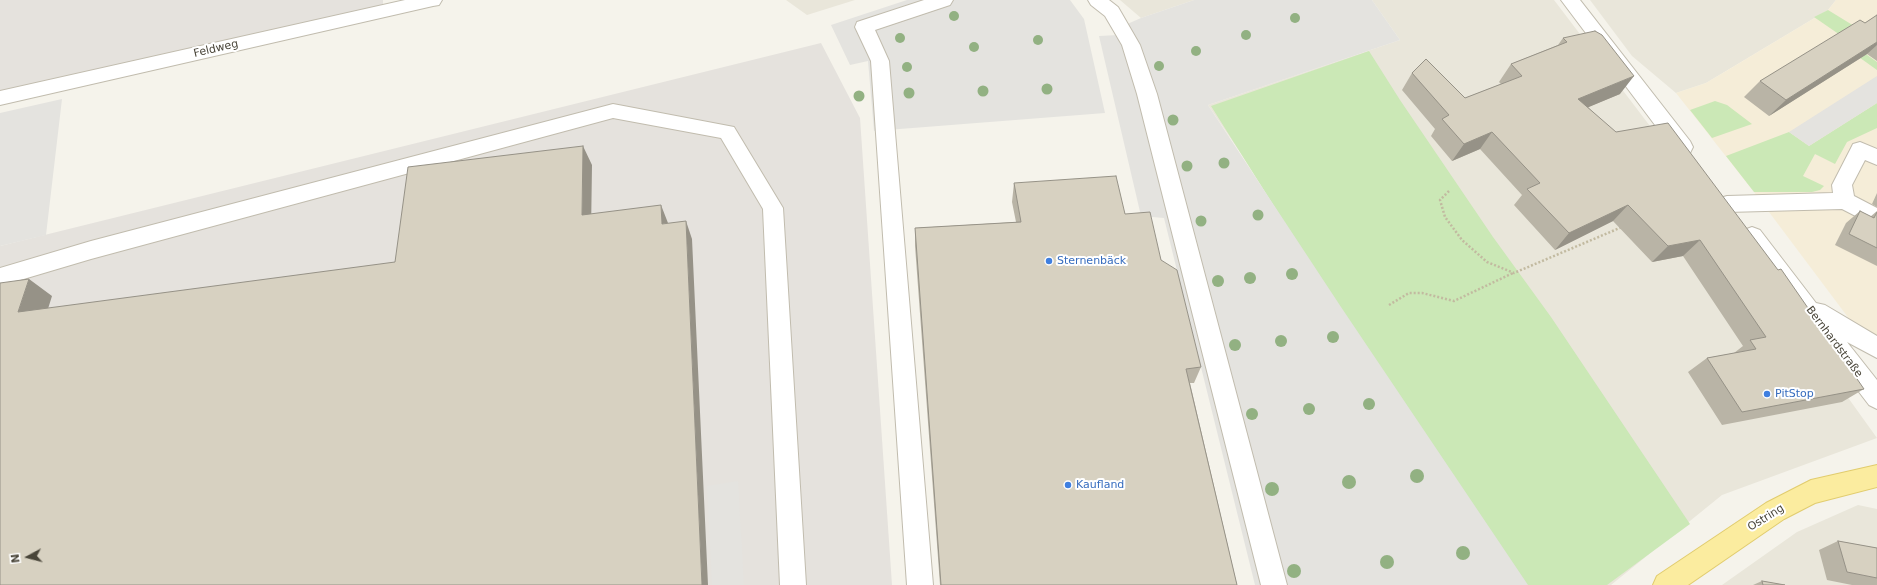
<!DOCTYPE html>
<meta charset="utf-8">
<style>
body{margin:0}
#map{position:relative;width:1877px;height:585px;overflow:hidden;background:#f5f3eb;font-family:"DejaVu Sans",sans-serif}
canvas{display:block}
.north{position:absolute;left:8px;top:537px;width:40px;height:40px;-webkit-text-stroke:3px #fff;paint-order:stroke;rotate:263deg;font-size:11px;font-weight:700;line-height:16px;text-align:center;color:#494539}
.north::after{content:'';display:block;margin:auto;width:14px;height:18px;background:#494539;clip-path:polygon(50% 0,100% 100%,50% 72%,0 100%)}
</style>
<div id="map">
<canvas width="1877" height="585"></canvas>
<div class="north">N</div>
</div>
<script>
const g = document.querySelector('canvas').getContext('2d');
g.lineJoin = 'round';
function fillPath(path, color) { g.fillStyle = color; g.fill(path, 'evenodd'); }
const toPath = rows => new Path2D(rows.map(r => 'M' + r).join(''));
function strokePath(path, color, width, dash) { g.strokeStyle = color; g.lineWidth = width; g.lineCap = dash ? 'butt' : 'round'; g.setLineDash(dash || []); g.stroke(path); }
function write(font, color, halo, rows, align = 'center') {
  g.font = font + ' "DejaVu Sans",sans-serif'; g.lineWidth = 4; g.setLineDash([]); g.textBaseline = 'middle'; g.strokeStyle = halo; g.fillStyle = color; for (const [text, x, y, turn = 0] of rows) {
    g.save(); g.translate(x, y); g.rotate((+turn || 0) * Math.PI / 180); g.textAlign = isNaN(turn) ? turn : align; if (halo) g.strokeText(text, 0, 0); g.fillText(text, 0, 0); g.restore();
  }
}
const residential = toPath([
 [786,0,855,0,807,15],
 [1120,0,1194,0,1141,18],
 [1372,0,1554,0,1704,197,1877,438,1722,495,1611,585,1534,585,1208,105,1400,40],
 [1590,0,1836,0,1828,10,1706,83,1676,93,1632,56],
 [1858,505,1877,509,1877,585,1722,585,1797,532]
]);
const commercial = toPath([
 [1836,0,1877,0,1877,339,1850,320,1754,192,1676,93,1706,83,1828,10]
]);
const industrial = toPath([
 [0,0,383,0,383,11,0,98],
 [821,43,860,118,892,585,0,585,0,246]
]);
const green = toPath([
 [1828,10,1877,40,1863,52,1877,62,1877,70,1849,50,1856,46,1814,17],
 [1369,51,1400,100,1493,237,1551,317,1690,524,1607,585,1512,585,1211,106],
 [1715,101,1727,105,1752,124,1712,138,1690,110],
 [1877,103,1877,128,1847,142,1835,164,1815,154,1803,176,1824,186,1820,190,1812,192,1754,192,1726,156,1789,132,1809,146]
]);
const parking = toPath([
 [907,0,1070,0,1084,19,1105,113,874,131,868,61,850,65,831,25],
 [1194,0,1372,0,1400,40,1208,105,1341,307,1528,585,1255,585,1164,218,1141,216,1099,36,1118,35,1116,29,1141,18],
 [1877,76,1877,103,1809,146,1789,132],
 [62,99,46,235,0,246,0,113],
 [738,481,744,585,712,585,707,486]
]);
const path = toPath([
 [1449,191,1440,200,1445,217,1462,240,1487,262,1514,273,1622,227],
 [1389,305,1409,293,1422,293,1454,301,1513,273]
]);
const minor = toPath([
 [405,0,442,0,439,5,433,6,0,105,0,91,405,0],
 [924,0,953,0,950,5,875,30,889,61,933,585,907,585,871,61,855,27,857,22,924,0],
 [1088,0,1109,0,1118,7,1140,45,1157,94,1287,585,1261,585,1137,94,1122,45,1105,16,1091,5,1088,0],
 [1561,0,1580,0,1690,141,1693,147,1690,153,1683,155,1676,153,1561,0],
 [613,104,734,127,783,208,806,585,780,585,763,209,721,138,613,118,91,259,0,286,0,268,91,241,613,104],
 [1860,142,1877,149,1877,165,1865,160,1852,185,1854,196,1877,208,1877,227,1842,209,1727,212,1720,210,1717,204,1720,198,1727,196,1833,193,1832,185,1850,150,1853,144,1860,142],
 [1752,227,1760,230,1816,303,1825,305,1877,336,1877,358,1847,342,1877,380,1877,409,1869,405,1744,242,1741,236,1744,230,1752,227]
]);
const major = toPath([
 [1877,465,1877,487,1815,503,1784,519,1688,585,1653,585,1657,576,1766,503,1811,480,1877,465]
]);
const trees = [
 [954,16,5],
 [1295,18,5],
 [1246,35,5],
 [900,38,5],
 [1038,40,5],
 [974,47,5],
 [1196,51,5],
 [1159,66,5],
 [907,67,5],
 [1047,89,5.5],
 [983,91,5.5],
 [909,93,5.5],
 [859,96,5.5],
 [1173,120,5.5],
 [1224,163,5.5],
 [1187,166,5.5],
 [1258,215,5.5],
 [1201,221,5.5],
 [1292,274,6],
 [1250,278,6],
 [1218,281,6],
 [1333,337,6],
 [1281,341,6],
 [1235,345,6],
 [1369,404,6],
 [1309,409,6],
 [1252,414,6],
 [1417,476,7],
 [1349,482,7],
 [1272,489,7],
 [1463,553,7],
 [1387,562,7],
 [1294,571,7]
];
const wall = toPath([
 [1877,15,1877,61,1867,54,1769,116,1744,97,1760,81,1865,23],
 [1563,38,1620,94,1588,107,1864,389,1842,402,1722,425,1688,372,1707,358,1734,353,1743,346,1683,256,1652,262,1613,221,1555,250,1514,205,1522,195,1480,149,1452,161,1431,136,1435,129,1402,90,1412,73,1465,98,1501,84,1499,82,1511,64,1558,45],
 [1014,183,1125,214,1161,260,1201,367,1194,383,1190,383,1237,585,940,585,915,246,915,228,1016,222,1012,202],
 [1877,193,1877,207,1872,204],
 [1860,211,1870,217,1877,211,1877,266,1835,245,1846,223],
 [1838,541,1877,548,1877,585,1852,585,1827,580,1819,550],
 [1762,581,1785,585,1753,585]
]);
const shadedWall = toPath([
 [1877,42,1877,45,1867,54,1769,116,1786,100],
 [1634,76,1620,94,1565,117,1578,99],
 [1492,132,1480,149,1452,161,1464,144],
 [583,146,592,165,591,233,582,215],
 [661,205,668,223,662,224],
 [1628,205,1613,221,1555,250,1569,233],
 [686,221,692,239,708,585,702,585],
 [1700,240,1683,256,1652,262,1668,246],
 [29,279,52,296,42,328,18,312]
]);
const building = toPath([
 [1877,15,1877,42,1786,100,1760,81,1860,20,1865,23,1877,15],
 [1595,31,1602,35,1634,76,1578,99,1616,132,1668,123,1778,270,1781,269,1864,389,1742,412,1707,358,1756,349,1750,340,1766,337,1700,240,1668,246,1628,205,1569,233,1527,189,1540,183,1492,132,1464,144,1442,119,1449,115,1412,73,1426,59,1465,98,1522,76,1511,64,1567,42,1563,38,1595,31],
 [583,146,582,215,661,205,662,224,686,221,702,585,0,585,0,283,29,279,18,312,395,262,408,167,583,146],
 [1116,176,1125,214,1150,212,1161,260,1177,270,1201,367,1186,369,1237,585,941,585,915,228,1021,222,1014,183,1116,176],
 [1860,211,1874,218,1877,212,1877,248,1849,234,1860,211],
 [1838,541,1877,548,1877,578,1847,572,1838,541],
 [1762,581,1785,585,1763,585,1762,581]
]);
const markers = [
 [1049,261,4,"#3f7fe0"],
 [1767,394,4,"#3f7fe0"],
 [1068,485,4,"#3f7fe0"]
];
const streetNames = [
 ["Feldweg",216,49,-13],
 ["Bernhardstraße",1834,342,53],
 ["Ostring",1766,518,-32]
];
const shopNames = [
 ["Sternenbäck",1057,261],
 ["PitStop",1775,394],
 ["Kaufland",1076,485]
];
fillPath(residential, '#e9e6da');
fillPath(commercial, '#f5edd8');
fillPath(industrial, '#e5e2dd');
fillPath(green, '#cbe8b6');
fillPath(parking, '#e4e3df');
strokePath(minor, '#c1bcae', 2);
strokePath(major, '#e1cc6e', 2);
strokePath(path, '#c2baa0', 2.5, [2, 2]);
fillPath(minor, '#fff');
fillPath(major, '#fbec9f');
g.fillStyle = '#92b182';
for (const [x, y, r] of trees) { g.beginPath(); g.arc(x, y, r, 0, 2 * Math.PI); g.fill(); }
fillPath(wall, '#b9b4a6');
fillPath(shadedWall, '#969287');
fillPath(building, '#d7d1c1');
strokePath(building, '#969287', 1);
for (const [x, y, r, color] of markers) { const dot = new Path2D(); dot.arc(x, y, r, 0, 2 * Math.PI); g.fillStyle = color; g.fill(dot); strokePath(dot, '#fff', 1.5); }
write('11px', '#494539', '#fff', streetNames);
write('11px', '#366cbe', '#fff', shopNames, 'left');
</script>
